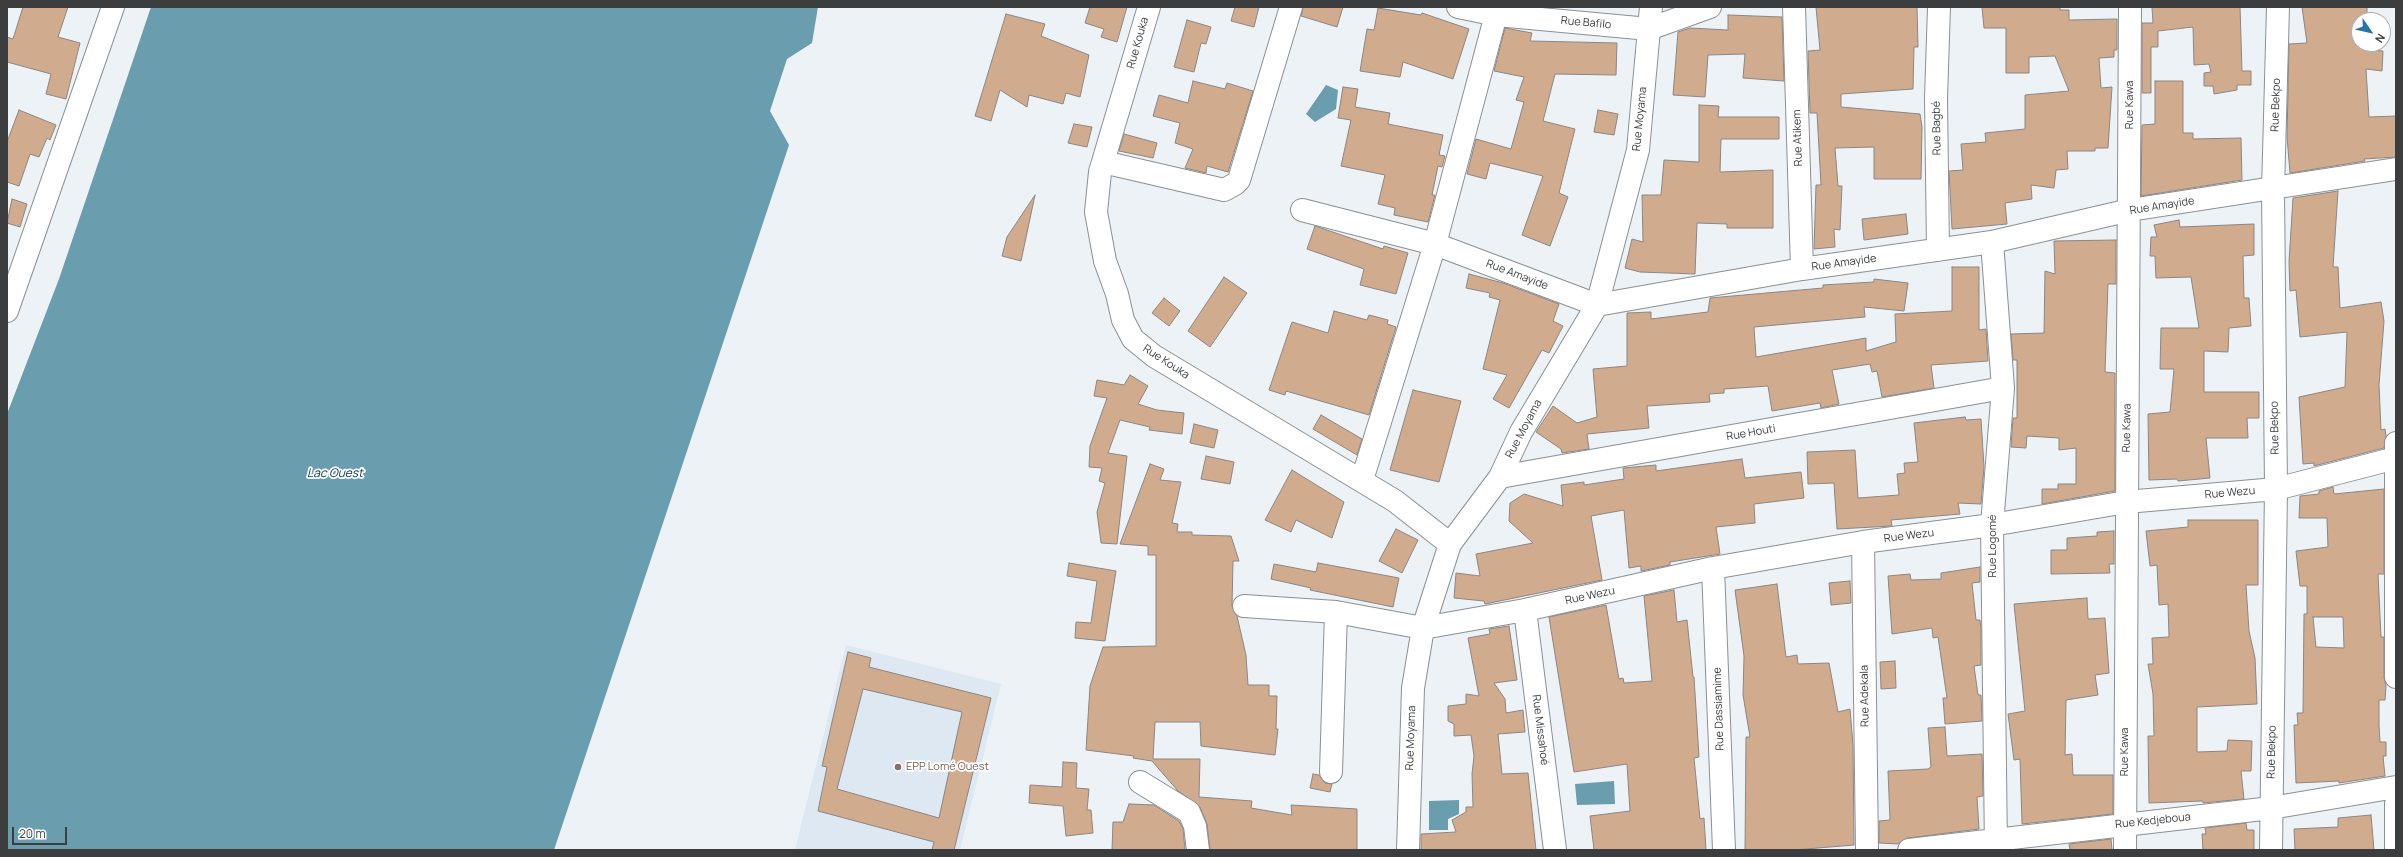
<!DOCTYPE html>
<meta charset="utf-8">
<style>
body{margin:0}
#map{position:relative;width:2403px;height:857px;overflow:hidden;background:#edf2f7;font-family:Manrope,sans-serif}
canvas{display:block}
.frame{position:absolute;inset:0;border:8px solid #3b3d3f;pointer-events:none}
.north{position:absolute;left:2351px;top:12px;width:40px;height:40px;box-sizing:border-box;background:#fff;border:1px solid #b1b1b2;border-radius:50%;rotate:124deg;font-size:11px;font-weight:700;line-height:16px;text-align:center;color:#3b3d3f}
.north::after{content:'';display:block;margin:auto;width:14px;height:18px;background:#2674a6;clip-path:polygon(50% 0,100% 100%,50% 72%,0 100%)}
.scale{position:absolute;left:12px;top:827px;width:55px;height:18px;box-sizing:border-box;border:2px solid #3b3d3f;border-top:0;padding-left:5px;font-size:12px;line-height:14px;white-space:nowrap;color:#3b3d3f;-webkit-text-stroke:3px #fff;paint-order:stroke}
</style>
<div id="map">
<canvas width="2403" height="857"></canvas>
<div class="frame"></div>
<div class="north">N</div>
<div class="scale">20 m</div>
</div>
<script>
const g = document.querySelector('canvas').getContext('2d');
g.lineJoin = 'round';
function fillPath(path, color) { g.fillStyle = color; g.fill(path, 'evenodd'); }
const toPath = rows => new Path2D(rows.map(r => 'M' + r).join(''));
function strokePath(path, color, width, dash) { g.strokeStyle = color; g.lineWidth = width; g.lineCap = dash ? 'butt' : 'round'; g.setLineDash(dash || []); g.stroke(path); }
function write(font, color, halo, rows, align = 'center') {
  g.font = font + ' Manrope,sans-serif'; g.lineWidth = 3.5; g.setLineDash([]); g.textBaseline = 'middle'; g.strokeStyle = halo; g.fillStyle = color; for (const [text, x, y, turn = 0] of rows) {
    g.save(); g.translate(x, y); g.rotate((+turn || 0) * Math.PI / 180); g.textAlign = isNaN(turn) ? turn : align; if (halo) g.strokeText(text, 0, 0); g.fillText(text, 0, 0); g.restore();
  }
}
const built = toPath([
 [846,645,1001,684,960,850,795,850]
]);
const water = toPath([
 [151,7,818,7,812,43,787,59,770,111,789,145,554,850,7,850,7,414,59,279],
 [1326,85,1338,90,1336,109,1315,122,1306,114],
 [1614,781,1615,804,1577,805,1575,784],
 [1459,800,1459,814,1448,819,1448,830,1429,830,1429,801]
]);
const building = toPath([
 [23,7,68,7,58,37,80,43,66,99,46,94,51,74,7,62,7,37,13,39,23,7],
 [1090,7,1127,7,1117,42,1101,37,1104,29,1085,23,1090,7],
 [1235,7,1259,7,1254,27,1231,21,1235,7],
 [1303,7,1343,7,1337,27,1301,16,1303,7],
 [1816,7,1917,7,1918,47,1914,47,1913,89,1841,94,1841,107,1920,114,1922,127,1921,179,1874,179,1874,147,1835,148,1838,186,1842,186,1840,230,1834,229,1835,247,1814,249,1816,185,1821,185,1817,113,1810,113,1808,51,1820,50,1816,7],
 [1982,7,2060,7,2060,10,2069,10,2069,20,2117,19,2117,50,2114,50,2114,57,2099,58,2101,88,2112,87,2108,148,2095,148,2095,151,2067,151,2068,169,2056,170,2054,188,2031,185,2032,199,2005,203,2007,224,1952,229,1949,171,1963,170,1961,144,1986,142,1985,133,2025,129,2025,95,2069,91,2055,56,2029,57,2029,73,2006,73,2006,28,1984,28,1982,7],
 [2152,7,2240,7,2242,71,2251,71,2251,85,2237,85,2237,90,2214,94,2213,86,2204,86,2204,73,2211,72,2209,64,2194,65,2193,27,2158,31,2158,47,2151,47,2151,93,2142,93,2142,23,2153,23,2152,7],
 [2302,7,2367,7,2367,14,2372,14,2372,20,2359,20,2359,44,2371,44,2371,50,2383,51,2382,71,2366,69,2369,117,2396,116,2396,157,2364,159,2365,161,2290,173,2287,137,2289,44,2307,43,2302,7],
 [1378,8,1421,15,1422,13,1469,29,1453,79,1403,62,1400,77,1360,71,1367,29,1374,30,1378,8],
 [1006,14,1045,24,1041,36,1089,55,1080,97,1066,93,1063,104,1029,95,1027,107,1000,90,991,121,975,116,1006,14],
 [1728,15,1782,17,1784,81,1743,78,1745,54,1708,55,1705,97,1673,95,1678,32,1690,28,1728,30,1728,15],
 [1187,20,1211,27,1206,44,1201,43,1194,72,1174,67,1187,20],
 [1505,28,1532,33,1530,41,1617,43,1616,75,1555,74,1543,121,1575,129,1559,193,1568,197,1550,246,1522,235,1543,176,1490,163,1486,179,1467,174,1476,139,1511,149,1524,102,1516,100,1524,77,1494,71,1505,28],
 [1193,81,1225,89,1227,83,1253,91,1228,172,1207,166,1206,173,1185,168,1193,149,1175,143,1180,123,1153,116,1159,95,1188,103,1193,81],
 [2155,81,2183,81,2183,133,2193,133,2193,139,2241,138,2242,180,2141,196,2142,125,2155,124,2155,81],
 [1343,87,1358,89,1355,107,1390,113,1388,124,1443,135,1439,155,1445,156,1442,167,1438,166,1432,195,1435,195,1428,222,1394,215,1395,208,1378,204,1385,175,1341,166,1351,120,1338,118,1343,87],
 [1699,105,1719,106,1718,117,1779,117,1779,139,1721,139,1720,172,1773,170,1773,228,1727,228,1727,224,1697,223,1695,274,1640,272,1625,268,1632,239,1643,242,1642,195,1661,195,1664,160,1699,162,1699,105],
 [19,110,56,125,50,140,47,138,39,157,30,154,19,186,7,182,7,142,19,110],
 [1598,110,1618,114,1614,135,1594,132,1598,110],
 [1074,124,1092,127,1087,147,1068,143,1074,124],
 [1124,134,1157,143,1153,158,1119,151,1124,134],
 [2338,191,2333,267,2338,267,2340,308,2381,302,2384,321,2379,385,2381,430,2385,429,2386,436,2384,448,2314,466,2314,463,2303,464,2299,397,2345,387,2347,332,2300,337,2296,290,2290,291,2289,262,2293,198,2338,191],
 [1035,195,1021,261,1002,256,1007,237,1035,195],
 [12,199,27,204,20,227,7,223,12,199],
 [1906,214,1908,234,1864,240,1862,219,1906,214],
 [2179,220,2180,227,2254,224,2254,255,2243,256,2244,298,2249,298,2251,326,2229,328,2228,352,2204,351,2204,392,2259,392,2259,418,2247,418,2248,438,2206,438,2210,478,2178,481,2177,479,2149,480,2148,414,2170,412,2174,369,2160,369,2161,328,2199,328,2191,277,2156,278,2155,256,2150,256,2151,237,2157,237,2154,225,2179,220],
 [1315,226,1383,249,1384,246,1408,253,1396,294,1360,285,1364,269,1307,249,1315,226],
 [2116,240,2116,284,2108,284,2105,372,2115,373,2115,491,2042,504,2042,489,2058,489,2058,484,2076,484,2076,448,2059,450,2059,438,2027,436,2026,448,2011,447,2013,418,2017,418,2017,360,2013,360,2011,334,2044,333,2045,271,2055,274,2054,241,2116,240],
 [1952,267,1979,267,1979,330,1986,329,1988,361,1931,365,1934,388,1882,397,1877,371,1872,372,1870,364,1832,370,1839,404,1821,408,1820,403,1772,411,1768,386,1724,389,1724,393,1709,394,1710,402,1647,406,1649,428,1587,434,1589,449,1562,453,1561,449,1536,432,1553,406,1577,423,1597,417,1593,369,1627,366,1627,313,1651,312,1651,319,1708,312,1710,298,1823,288,1823,285,1874,282,1874,279,1908,283,1904,311,1864,307,1865,317,1754,327,1756,357,1866,338,1866,351,1896,342,1895,314,1952,311,1952,267],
 [1469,274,1503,283,1559,304,1553,321,1563,326,1549,353,1542,350,1509,408,1493,399,1507,375,1483,369,1500,300,1489,297,1490,293,1466,288,1469,274],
 [1224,277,1247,293,1210,347,1188,331,1224,277],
 [1164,298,1180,311,1169,326,1152,313,1164,298],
 [1334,311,1367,320,1369,315,1388,320,1387,324,1396,327,1369,415,1286,391,1285,395,1269,390,1292,322,1328,333,1334,311],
 [1130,375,1148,386,1138,404,1157,410,1184,413,1182,434,1149,430,1150,427,1120,420,1108,453,1127,456,1117,544,1101,543,1097,512,1105,483,1099,481,1102,468,1089,467,1090,446,1107,398,1094,396,1097,380,1124,385,1130,375],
 [1413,390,1461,401,1439,482,1390,470,1413,390],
 [1321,415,1362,439,1357,455,1313,429,1321,415],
 [1965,417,1966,420,1981,419,1984,467,1981,504,1958,503,1960,514,1891,520,1892,526,1837,529,1834,483,1808,484,1807,452,1855,450,1858,498,1899,495,1897,474,1905,473,1904,463,1918,462,1914,423,1965,417],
 [1194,424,1218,430,1214,448,1190,443,1194,424],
 [1206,456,1234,462,1230,484,1201,479,1206,456],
 [1742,459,1745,478,1801,472,1804,498,1754,504,1755,523,1716,527,1720,554,1670,562,1670,565,1641,571,1641,566,1629,568,1624,510,1591,516,1602,580,1485,604,1484,601,1454,598,1456,573,1480,576,1476,554,1533,543,1509,521,1510,503,1524,494,1563,506,1561,485,1584,482,1584,485,1624,479,1623,468,1656,465,1656,471,1742,459],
 [1150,464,1164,469,1160,480,1181,482,1172,523,1178,524,1177,532,1192,532,1192,535,1231,536,1239,561,1233,561,1232,606,1237,616,1246,655,1248,685,1269,685,1269,696,1277,696,1276,729,1278,729,1275,755,1201,746,1200,722,1155,722,1153,759,1200,759,1199,797,1252,801,1251,808,1292,815,1291,805,1357,809,1357,850,1210,850,1207,824,1200,807,1178,791,1152,761,1133,758,1134,756,1086,750,1090,686,1103,647,1156,646,1156,555,1148,555,1148,546,1120,544,1150,464],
 [1292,470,1344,502,1332,538,1296,520,1291,532,1265,520,1292,470],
 [2333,487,2334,494,2384,489,2384,574,2378,574,2381,637,2384,637,2384,677,2386,686,2385,700,2379,700,2379,726,2380,742,2386,742,2386,756,2383,756,2385,776,2339,783,2339,781,2296,783,2294,725,2298,725,2297,713,2303,713,2304,614,2307,614,2307,586,2300,586,2296,551,2328,547,2327,518,2299,518,2300,496,2319,494,2319,491,2333,487],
 [2313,617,2343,617,2344,648,2316,647,2313,617],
 [2188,520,2258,520,2258,585,2246,585,2249,631,2255,658,2257,704,2197,707,2197,752,2227,751,2228,740,2252,741,2251,771,2241,771,2244,799,2203,803,2203,801,2149,803,2148,736,2154,736,2153,694,2148,664,2153,664,2152,638,2169,637,2168,604,2159,605,2157,565,2150,566,2146,531,2188,527,2188,520],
 [1396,529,1418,540,1402,573,1379,561,1396,529],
 [2114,531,2114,564,2109,564,2110,573,2051,574,2051,550,2067,550,2067,538,2097,536,2097,532,2114,531],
 [1069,563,1116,571,1105,641,1075,638,1076,622,1091,623,1097,581,1067,576,1069,563],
 [1318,563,1399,578,1393,607,1310,590,1311,588,1271,579,1274,564,1316,572,1318,563],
 [1980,567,1980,582,1972,583,1976,620,1980,620,1981,629,1981,665,1974,666,1978,695,1981,695,1982,721,1945,724,1943,698,1947,698,1938,637,1933,638,1932,628,1892,634,1888,576,1910,574,1911,580,1941,579,1941,573,1980,567],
 [1850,581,1851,603,1831,605,1829,583,1850,581],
 [1777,584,1786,657,1797,655,1798,664,1829,663,1838,712,1850,709,1853,745,1854,845,1794,850,1745,850,1746,737,1750,737,1743,695,1744,656,1735,590,1777,584],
 [1674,590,1677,622,1687,620,1693,677,1694,677,1699,757,1694,758,1700,819,1704,818,1706,850,1594,850,1590,816,1630,811,1627,764,1574,772,1549,617,1606,605,1619,679,1623,678,1624,683,1652,681,1644,596,1674,590],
 [2087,598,2088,619,2105,618,2109,673,2095,675,2098,695,2066,700,2065,755,2072,754,2073,775,2113,775,2113,814,2022,824,2020,759,2014,760,2008,714,2025,711,2014,604,2087,598],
 [1509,626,1517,680,1494,683,1505,699,1506,713,1523,710,1525,732,1498,734,1502,774,1528,773,1536,850,1421,850,1421,834,1456,832,1452,820,1466,812,1466,807,1473,807,1472,774,1474,756,1471,735,1454,736,1454,724,1448,721,1448,706,1466,704,1466,694,1479,696,1468,638,1490,634,1489,629,1509,626],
 [848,652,871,658,869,667,991,698,954,850,932,850,934,842,818,811,827,767,822,766,848,652],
 [863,689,962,712,939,818,837,789,863,689],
 [1895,661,1896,688,1881,689,1880,662,1895,661],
 [1945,727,1947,756,1982,754,1983,796,1977,797,1979,829,1908,838,1898,844,1879,843,1879,821,1890,820,1888,771,1928,769,1931,767,1928,728,1945,727],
 [1063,762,1077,763,1076,788,1089,789,1087,810,1091,810,1093,833,1066,836,1063,806,1029,803,1030,785,1062,787,1063,762],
 [1313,774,1319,775,1325,783,1332,784,1330,792,1310,788,1313,774],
 [1129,804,1154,805,1179,821,1183,829,1185,850,1112,850,1113,822,1123,822,1129,804],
 [2371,815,2374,850,2295,850,2294,829,2338,827,2338,818,2371,815],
 [2246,823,2247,830,2254,830,2254,850,2203,850,2202,834,2206,834,2205,828,2246,823],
 [2111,839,2112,850,2070,850,2069,844,2111,839]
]);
const minor = toPath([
 [1149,7,1100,172,1096,212,1105,261,1117,294,1123,320,1133,339,1154,356,1395,501,1450,544],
 [1458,7,1497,15,1649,29,1710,7],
 [1794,7,1802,269],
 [1103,162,1224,190,1235,184,1239,180,1291,7],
 [1302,210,1435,244,1597,305,1802,269,1992,242,2130,210,2396,169],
 [1992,242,2003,388,1992,525,1996,850],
 [1938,250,1936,98,1939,7],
 [7,311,113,7],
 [2396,443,2396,677],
 [1500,477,2003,388],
 [1362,480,1435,244,1498,7],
 [1863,542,1867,850],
 [1713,568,1724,850],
 [1244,606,1336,612,1423,628,1525,610,1713,568,1863,542,1992,525,2126,502,2276,489,2396,458],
 [1525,610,1555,850],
 [1331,772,1336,612],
 [1140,782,1189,812,1195,826,1198,850],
 [1408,850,1413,688,1423,628,1450,544,1500,477,1521,432,1597,305,1638,150,1651,7],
 [1909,850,2271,808,2396,787],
 [2125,850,2130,7],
 [2271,850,2276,489,2273,190,2278,7],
 [2396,850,2396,804]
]);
const markers = [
 [898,767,4,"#8d6e63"]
];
const streetNames = [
 ["Rue Bafilo",1586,23,5],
 ["Rue Kouka",1138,43,-74],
 ["Rue Kawa",2130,105,-90],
 ["Rue Bekpo",2276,105,-88],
 ["Rue Moyama",1640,119,-84],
 ["Rue Bagbé",1937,128,-91],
 ["Rue Atikem",1798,138,-92],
 ["Rue Amayide",2162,206,-9],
 ["Rue Amayide",1844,263,-8],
 ["Rue Amayide",1517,275,21],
 ["Rue Kouka",1166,362,33],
 ["Rue Kawa",2127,428,-89],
 ["Rue Bekpo",2275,428,-91],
 ["Rue Moyama",1524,429,-62],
 ["Rue Houti",1751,433,-10],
 ["Rue Wezu",2230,493,-5],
 ["Rue Wezu",1909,536,-7],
 ["Rue Logomé",1993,546,-90],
 ["Rue Wezu",1590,596,-12],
 ["Rue Adekala",1865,696,-91],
 ["Rue Dassiamime",1719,709,-92],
 ["Rue Missahoé",1540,730,83],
 ["Rue Moyama",1411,738,-88],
 ["Rue Kawa",2125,752,-90],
 ["Rue Bekpo",2272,752,-89],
 ["Rue Kedjeboua",2153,821,-6]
];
const educationNames = [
 ["EPP Lomé Ouest",906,767]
];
const waterNames = [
 ["Lac Ouest",335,474]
];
fillPath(built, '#dde8f3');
fillPath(water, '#6a9dae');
fillPath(building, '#d1ab8e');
strokePath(building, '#8b8682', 1);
strokePath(minor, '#8b9094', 24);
strokePath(minor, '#fff', 22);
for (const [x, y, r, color] of markers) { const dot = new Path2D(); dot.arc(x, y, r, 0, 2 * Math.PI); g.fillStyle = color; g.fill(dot); strokePath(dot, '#fff', 1.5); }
write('11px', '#3b3d3f', '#fff', streetNames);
write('11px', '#785e54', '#fff', educationNames, 'left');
write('italic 12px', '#063744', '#fff', waterNames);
</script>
